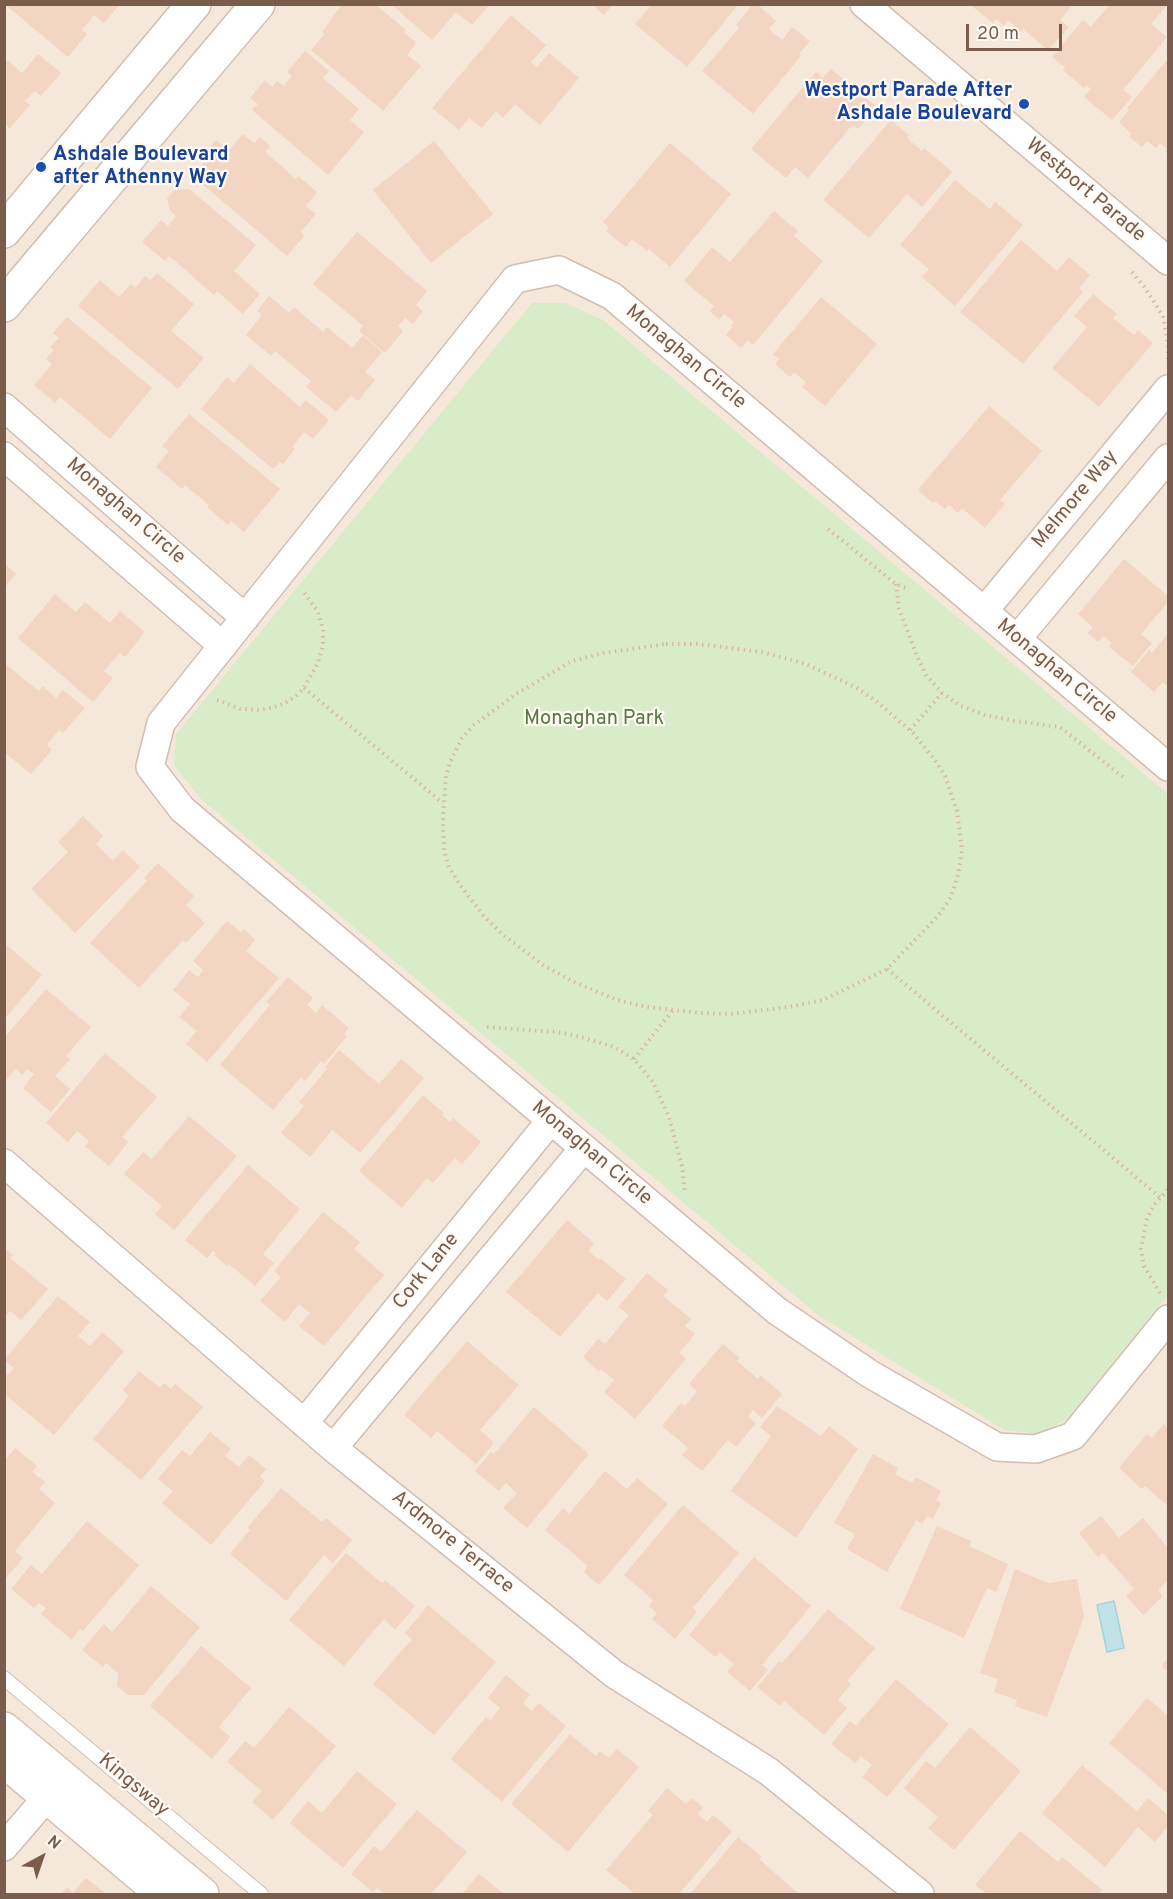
<!DOCTYPE html>
<style>
body{margin:0}
#map{position:relative;width:1173px;height:1899px;overflow:hidden;background:#fdf6ec;font-family:Overpass,sans-serif}
canvas{display:block}
.frame{position:absolute;inset:0;border:6px solid #7a5c4d;pointer-events:none}
.north{position:absolute;left:12px;top:1827px;width:60px;height:60px;-webkit-text-stroke:4px #fffaf3;paint-order:stroke;rotate:40deg;font-size:16px;font-weight:700;line-height:24px;text-align:center;color:#7a5c4d}
.north::after{content:'';display:block;margin:auto;width:21px;height:27px;background:#7a5c4d;clip-path:polygon(50% 0,100% 100%,50% 72%,0 100%)}
.scale{position:absolute;left:966px;top:24px;width:96px;height:27px;box-sizing:border-box;border:3px solid #7a5c4d;border-top:0;padding-left:8px;font-size:18px;line-height:21px;white-space:nowrap;color:#7a5c4d;-webkit-text-stroke:4px #fffaf3;paint-order:stroke}
</style>
<div id="map">
<canvas width="1173" height="1899"></canvas>
<div class="frame"></div>
<div class="north">N</div>
<div class="scale">20 m</div>
</div>
<script>
const g = document.querySelector('canvas').getContext('2d');
g.lineJoin = 'round';
function fillPath(path, color) { g.fillStyle = color; g.fill(path, 'evenodd'); }
const toPath = rows => new Path2D(rows.map(r => 'M' + r).join(''));
function strokePath(path, color, width, dash) { g.strokeStyle = color; g.lineWidth = width; g.lineCap = dash ? 'butt' : 'round'; g.setLineDash(dash || []); g.stroke(path); }
function write(font, color, halo, rows, align = 'center') {
  g.font = font + ' Overpass,sans-serif'; g.lineWidth = 4.5; g.setLineDash([]); g.textBaseline = 'middle'; g.strokeStyle = halo; g.fillStyle = color; for (const [text, x, y, turn = 0] of rows) {
    g.save(); g.translate(x, y); g.rotate((+turn || 0) * Math.PI / 180); g.textAlign = isNaN(turn) ? turn : align; if (halo) g.strokeText(text, 0, 0); g.fillText(text, 0, 0); g.restore();
  }
}
const residential = toPath([
 [5,5,1168,5,1168,1894,5,1894]
]);
const green = toPath([
 [532,303,566,303,603,320,1168,794,1168,1295,1066,1420,1039,1434,1004,1430,818,1315,202,800,174,765,176,734]
]);
const water = toPath([
 [1114,1601,1124,1648,1107,1652,1097,1605,1114,1601]
]);
const building = toPath([
 [8,4,120,4,104,23,94,15,82,30,87,34,68,57,7,6],
 [342,4,375,4,406,30,404,32,416,43,407,55,421,66,383,111,311,50,325,34,322,32],
 [391,4,490,4,472,25,456,12,432,40],
 [592,4,613,4,604,15],
 [652,4,739,4,687,67,635,24],
 [753,4,757,4,776,21,769,29,782,40,792,27,810,41,799,54,801,56,753,114,702,71,739,28,736,25],
 [975,4,1073,4,1060,20,1069,27,1048,50,1023,29,1021,32,1008,20,1004,26,996,19,993,23,973,7],
 [1110,4,1168,4,1151,24,1167,37,1123,90,1132,97,1112,120,1084,97,1091,89,1086,85,1084,88,1063,70,1065,67,1052,57,1083,20,1091,27],
 [511,15,546,45,531,62,537,67,549,53,579,78,540,125,515,104,503,118,496,111,482,128,469,118,459,130,432,108],
 [305,51,329,71,323,78,359,109,350,120,364,132,328,175,252,110,258,104,250,98,265,80,272,87,277,81,284,86,292,76,287,72],
 [38,54,61,73,41,96,35,91,25,101,30,105,10,128,4,124,4,63,8,61,22,73],
 [1168,59,1168,154,1165,151,1167,149,1160,143,1156,148,1147,141,1142,147,1129,137,1132,134,1119,122,1129,110,1127,108],
 [831,69,877,107,858,129,852,125,808,178,795,167,786,178,751,149,816,72,823,78],
 [891,120,909,135,907,138,922,151,924,148,952,172,922,207,907,194,869,238,823,200],
 [243,134,254,143,260,137,270,146,265,152,296,179,298,176,317,192,306,206,316,214,301,232,304,236,287,256,201,183,208,176,199,168,207,159,203,156,216,140,229,150],
 [434,141,493,214,431,263,373,190],
 [670,143,731,194,670,267,649,249,647,251,632,239,626,247,606,231,609,227,603,222],
 [955,180,990,209,995,202,1023,225,955,306,922,277,929,269,900,245],
 [189,189,256,245,234,271,260,294,243,314,217,291,214,295,169,256,165,261,142,242,161,220,168,226,176,216,170,211,167,198,175,190],
 [774,211,798,231,794,236,823,261,753,345,748,340,741,348,726,335,732,327,731,326,734,322,724,314,719,320,710,311,714,306,684,281,712,247,730,262],
 [357,232,427,291,416,305,423,311,413,324,405,318,398,326,403,331,385,353,359,331,363,326,313,284],
 [1021,240,1057,271,1069,257,1090,275,1079,289,1083,292,1023,364,960,312],
 [157,273,194,304,171,331,204,358,178,389,78,306,100,280,119,297,131,284,135,288,145,276,150,280],
 [1093,294,1117,314,1113,318,1134,335,1138,330,1153,343,1099,407,1052,368,1087,327,1074,316],
 [269,296,289,313,294,307,323,332,327,327,352,348,363,335,382,352,365,372,375,380,358,401,351,395,336,412,306,387,311,381,275,351,271,356,246,335,262,315,257,311],
 [821,297,877,344,825,406,802,387,806,382,794,372,790,377,775,364,779,359,773,354],
 [67,317,152,388,110,439,60,397,55,403,34,385,52,364,46,359,54,350,50,347,59,338,53,333],
 [250,364,300,407,306,400,329,420,313,439,304,432,292,447,295,449,283,464,280,462,273,469,201,409,227,377,234,383],
 [989,406,1042,451,1000,500,1005,504,985,528,962,508,958,513,949,505,945,509,935,501,933,503,918,490],
 [189,414,280,489,244,532,231,521,228,525,207,507,209,505,185,485,182,489,156,467,169,451,162,446],
 [1124,559,1168,596,1168,602,1141,634,1152,643,1133,666,1109,647,1112,643,1103,636,1098,642,1088,633,1093,627,1078,614],
 [5,564,16,574,5,587],
 [55,594,76,612,85,602,110,623,120,611,145,632,125,657,120,653,104,671,113,678,93,702,18,638],
 [1168,633,1168,687,1163,682,1154,692,1131,672,1149,650,1152,653],
 [4,663,39,691,43,686,56,698,63,690,85,708,63,733,59,730,47,745,52,750,31,774,4,752],
 [83,816,103,836,96,844,113,861,123,850,140,867,75,933,31,889,68,852,58,842],
 [158,863,194,896,186,905,205,923,186,943,183,940,139,988,90,943,147,881,144,878],
 [227,921,241,932,244,929,255,940,246,951,279,978,207,1062,186,1044,197,1031,179,1017,190,1004,173,990,189,970,198,977,203,970,193,961],
 [4,943,42,975,4,1020],
 [288,977,313,998,307,1005,316,1013,322,1005,349,1028,344,1034,347,1036,324,1064,321,1061,305,1081,301,1077,273,1110,220,1065,270,1005,266,1002],
 [46,989,91,1027,66,1056,70,1059,55,1076,70,1089,51,1112,23,1088,34,1074,27,1069,22,1075,16,1069,6,1080,4,1079,4,1038],
 [339,1050,379,1084,401,1059,424,1078,360,1153,332,1130,310,1157,281,1133,304,1106,299,1102,327,1069,325,1067],
 [105,1053,157,1097,122,1137,128,1142,109,1166,85,1146,89,1141,77,1131,68,1142,46,1123],
 [423,1095,444,1113,442,1115,450,1122,453,1118,481,1142,462,1164,455,1158,433,1183,427,1178,402,1208,359,1171],
 [189,1116,237,1156,174,1230,155,1214,162,1206,124,1174,143,1152,152,1159],
 [248,1165,300,1209,263,1254,274,1263,255,1286,229,1264,227,1266,214,1255,216,1253,213,1251,207,1258,185,1240],
 [323,1212,360,1242,354,1249,384,1275,324,1346,299,1326,310,1313,299,1304,285,1322,260,1301,281,1277,274,1271],
 [567,1220,594,1243,588,1251,599,1260,600,1258,626,1279,607,1301,598,1293,560,1337,506,1292],
 [4,1248,13,1255,10,1258,48,1289,21,1320,10,1311,4,1318],
 [647,1273,668,1290,663,1296,691,1319,685,1326,695,1334,679,1353,686,1359,635,1419,604,1392,614,1380,601,1369,599,1372,583,1357,598,1339,605,1344,629,1315,618,1307],
 [58,1296,90,1322,78,1336,90,1346,102,1332,124,1351,54,1435,4,1394,4,1378,14,1368,4,1360],
 [467,1341,519,1385,480,1430,494,1443,476,1464,437,1431,431,1438,404,1415],
 [723,1344,740,1358,737,1361,758,1379,760,1375,782,1394,762,1418,753,1410,748,1416,756,1423,736,1447,728,1440,702,1471,682,1455,688,1448,662,1426,681,1403,685,1406,697,1391,689,1384],
 [139,1371,160,1388,164,1383,171,1389,175,1384,203,1407,141,1480,93,1439,129,1396,123,1390],
 [777,1406,821,1436,829,1426,858,1449,796,1538,731,1491,771,1436,760,1427],
 [534,1407,589,1454,527,1528,503,1508,517,1493,506,1483,499,1491,475,1471,491,1452,494,1454],
 [1164,1424,1168,1428,1168,1506,1145,1486,1142,1489,1119,1468,1147,1434,1152,1438],
 [210,1432,231,1449,225,1456,239,1467,249,1455,266,1469,260,1477,265,1481,211,1545,162,1503,173,1491,158,1479,182,1450,190,1456],
 [15,1448,37,1466,32,1472,45,1482,39,1489,55,1503,15,1551,23,1558,6,1578,4,1461],
 [873,1454,898,1468,895,1474,912,1483,916,1477,941,1491,936,1500,941,1503,933,1519,927,1516,922,1524,916,1520,887,1572,847,1549,855,1534,834,1523],
 [605,1471,627,1489,637,1478,668,1504,599,1585,584,1572,588,1566,545,1530,563,1508,569,1514],
 [281,1488,322,1522,326,1518,352,1540,333,1563,324,1555,286,1601,230,1554,250,1530,247,1528],
 [683,1505,739,1553,693,1608,697,1612,675,1639,652,1619,657,1613,649,1606,653,1600,624,1575],
 [1101,1516,1119,1538,1143,1518,1168,1548,1168,1580,1158,1590,1163,1596,1143,1615,1126,1596,1134,1589,1103,1553,1098,1557,1079,1533],
 [87,1521,139,1565,83,1631,80,1629,72,1640,41,1614,46,1608,39,1603,34,1608,11,1589,31,1565,42,1574],
 [937,1526,971,1541,969,1546,1008,1564,996,1592,987,1588,964,1638,900,1609],
 [346,1553,382,1583,385,1580,415,1606,395,1630,384,1619,344,1666,289,1620],
 [754,1557,811,1606,762,1665,768,1670,750,1691,727,1672,734,1664,720,1652,715,1657,689,1635],
 [1015,1569,1048,1583,1077,1579,1084,1617,1047,1717,1015,1706,1017,1700,994,1692,998,1679,980,1673],
 [151,1586,200,1627,144,1695,128,1695,117,1686,118,1673,106,1663,103,1667,82,1650,104,1624,112,1632],
 [428,1605,496,1662,434,1735,373,1684,412,1639,405,1633],
 [828,1609,875,1648,847,1681,851,1684,838,1700,847,1708,824,1735,784,1701,780,1706,757,1687,779,1661,782,1663],
 [201,1646,251,1688,219,1727,230,1737,212,1759,150,1706],
 [1168,1658,1168,1672,1162,1666],
 [506,1675,530,1695,523,1703,532,1711,539,1703,566,1726,502,1802,451,1759,486,1717,490,1721,500,1708,488,1698],
 [896,1679,949,1724,887,1797,862,1777,872,1765,861,1756,855,1763,831,1744,850,1721,856,1726],
 [1147,1698,1168,1716,1168,1794,1109,1743],
 [289,1707,336,1746,273,1820,252,1802,262,1791,227,1762,245,1741,254,1748],
 [970,1727,1021,1771,954,1850,928,1828,938,1817,904,1788,926,1761,935,1768],
 [570,1734,596,1756,600,1751,609,1758,617,1749,639,1767,568,1852,511,1804],
 [1082,1765,1137,1811,1148,1798,1168,1815,1168,1826,1155,1842,1138,1827,1105,1867,1042,1813],
 [357,1771,397,1804,343,1868,290,1823,308,1801,322,1813],
 [667,1788,686,1804,692,1798,703,1807,698,1814,707,1822,713,1815,732,1831,679,1894,635,1894,606,1870,653,1815,648,1811],
 [417,1810,467,1852,431,1894,385,1894,377,1888,373,1892,351,1874,374,1846,381,1852],
 [1020,1831,1058,1862,1062,1857,1102,1890,1098,1894,987,1894,975,1885],
 [738,1837,762,1857,759,1859,799,1894,690,1894],
 [479,1874,504,1894,462,1894],
 [86,1878,106,1894,61,1894,67,1887,73,1893]
]);
const path = toPath([
 [1132,272,1145,288,1163,316,1168,343,1168,359],
 [828,529,896,584,908,589],
 [896,584,899,609,917,656,926,675,942,693,961,706,985,715,1015,721,1060,727,1124,778],
 [666,644,697,644,762,652,806,664,855,687,875,700,913,733,935,760,945,776,957,811,962,850,958,875,951,897,938,916,887,969,823,1000,789,1007,731,1014,701,1013,647,1007,617,1000,574,982,543,965,502,934,483,915,460,885,449,867,444,851,443,818,446,777,450,762,462,738,474,725,516,694,572,661,603,653,666,644],
 [304,688,443,803],
 [217,700,240,709,259,710,279,706,295,697,304,688,318,663,323,645,323,630,318,612,303,591],
 [910,730,942,693],
 [887,969,1161,1198],
 [487,1027,555,1032,574,1035,614,1047,634,1059,653,1082,669,1117,682,1166,685,1193],
 [634,1059,673,1010],
 [1160,1293,1144,1266,1141,1249,1147,1219,1154,1205,1168,1189]
]);
const service = toPath([
 [4,1678,261,1894]
]);
const minor = toPath([
 [864,4,1168,261],
 [4,407,245,618],
 [4,456,223,646],
 [984,611,1168,389],
 [1017,639,1168,458],
 [1168,767,612,296,559,270,515,279,161,723,150,767,182,809,777,1311,870,1374,997,1447,1036,1449,1073,1436,1168,1319],
 [4,1163,333,1448,614,1674,768,1771,920,1894],
 [304,1423,551,1120],
 [333,1448,584,1148],
 [4,1847,48,1796,66,1792]
]);
const tertiary = toPath([
 [4,231,194,4],
 [4,305,258,4]
]);
const secondary = toPath([
 [4,1729,202,1894],
 [4,1760,163,1894]
]);
const markers = [
 [1024,104,6,"#1a4fb4"],
 [41,167,6,"#1a4fb4"]
];
const transitNames = [
 ["Westport Parade After",1012,92],
 ["Ashdale Boulevard",1012,115],
 ["Ashdale Boulevard",53,156,"left"],
 ["after Athenny Way",53,179,"left"]
];
const streetNames = [
 ["Westport Parade",1085,191,40],
 ["Monaghan Circle",685,358,40],
 ["Melmore Way",1076,500,-50],
 ["Monaghan Circle",125,512,41],
 ["Monaghan Circle",1056,672,40],
 ["Monaghan Circle",591,1154,40],
 ["Cork Lane",427,1272,-51],
 ["Ardmore Terrace",452,1543,39],
 ["Kingsway",133,1786,40]
];
const parkNames = [
 ["Monaghan Park",594,720]
];
fillPath(residential, '#f5e8da');
fillPath(green, '#d8ecc9');
fillPath(water, '#bfe3e8');
strokePath(water, '#a5d3da', 1.5);
fillPath(building, '#f3d5c3');
strokePath(service, '#d1beb0', 16);
strokePath(minor, '#d1beb0', 30);
strokePath(tertiary, '#d1beb0', 36);
strokePath(secondary, '#d6c0b0', 36);
strokePath(path, '#d9b8a5', 4, [1.5, 4.5]);
strokePath(service, '#fff', 14);
strokePath(minor, '#fff', 27);
strokePath(tertiary, '#fff', 33);
strokePath(secondary, '#fff', 33);
for (const [x, y, r, color] of markers) { const dot = new Path2D(); dot.arc(x, y, r, 0, 2 * Math.PI); g.fillStyle = color; g.fill(dot); strokePath(dot, '#fffaf3', 2); }
write('bold 20px', '#164399', '#fffaf3', transitNames, 'right');
write('20px', '#7a5c4d', '#fffaf3', streetNames);
write('20px', '#537a41', '#fffaf3', parkNames);
</script>
